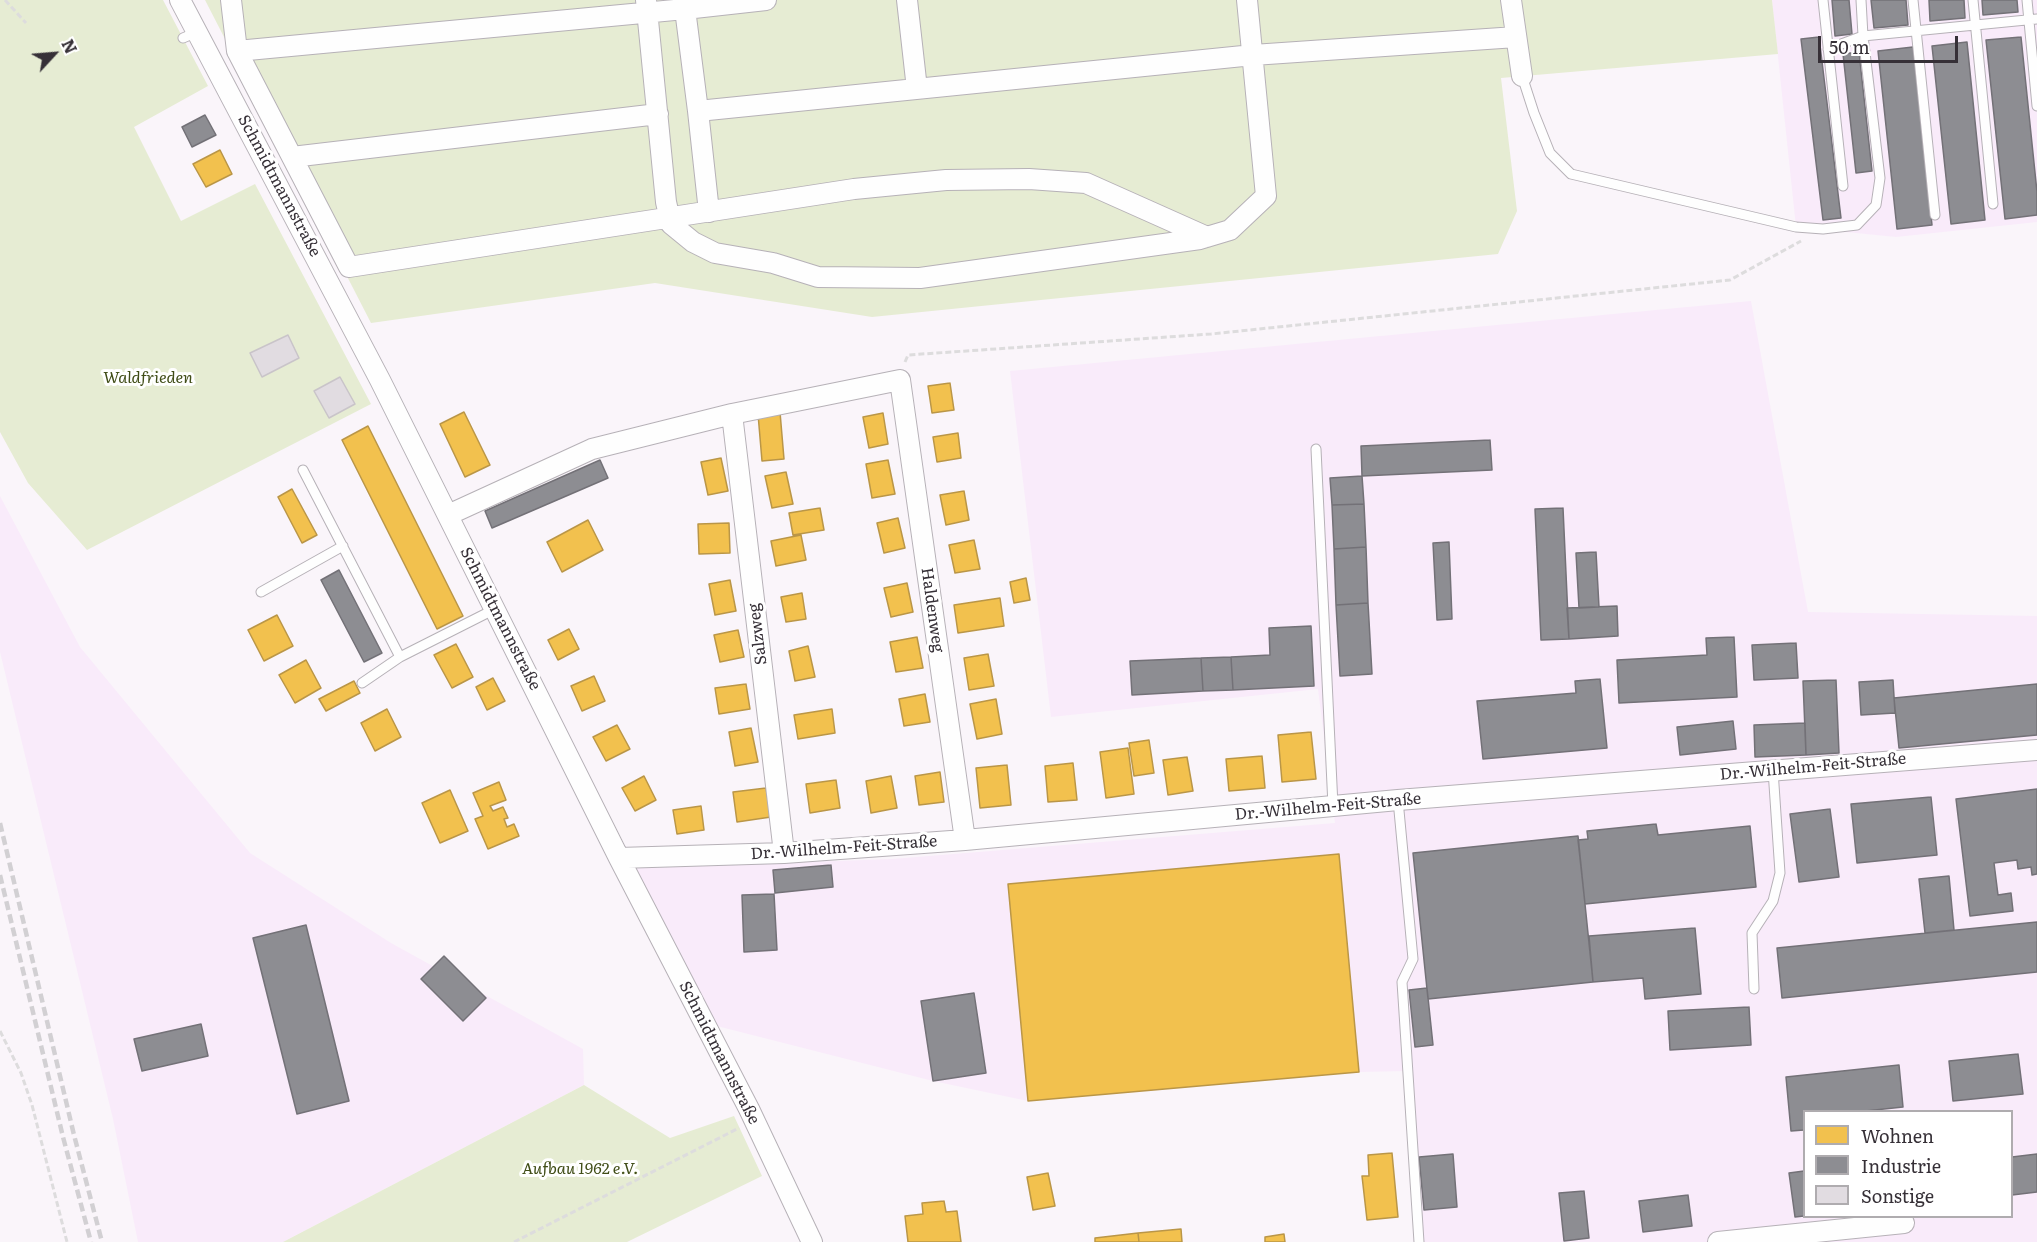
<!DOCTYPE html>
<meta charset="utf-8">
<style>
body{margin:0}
#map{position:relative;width:2037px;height:1242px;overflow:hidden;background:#faf5fa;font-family:Literata,serif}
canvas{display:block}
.legend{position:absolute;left:1803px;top:1110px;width:210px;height:108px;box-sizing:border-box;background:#fff;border:2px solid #afacaf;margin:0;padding:8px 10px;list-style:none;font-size:18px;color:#363037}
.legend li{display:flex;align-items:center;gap:12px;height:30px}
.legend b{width:30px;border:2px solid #afacaf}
.north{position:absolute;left:24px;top:24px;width:60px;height:60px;-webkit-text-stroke:4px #fff;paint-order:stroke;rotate:64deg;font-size:16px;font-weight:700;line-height:24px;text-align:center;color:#363037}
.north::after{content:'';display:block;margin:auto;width:21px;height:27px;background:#363037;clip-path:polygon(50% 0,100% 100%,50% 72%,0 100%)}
.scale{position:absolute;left:1818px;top:36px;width:140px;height:27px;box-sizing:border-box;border:3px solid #363037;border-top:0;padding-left:8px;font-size:18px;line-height:21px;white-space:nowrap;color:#363037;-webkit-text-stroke:4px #fff;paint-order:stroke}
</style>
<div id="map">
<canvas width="2037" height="1242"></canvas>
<ul class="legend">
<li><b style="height:16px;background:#f2c14e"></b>Wohnen</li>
<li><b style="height:16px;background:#8d8d92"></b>Industrie</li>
<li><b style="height:16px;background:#e1dce1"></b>Sonstige</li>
</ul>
<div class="north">N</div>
<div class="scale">50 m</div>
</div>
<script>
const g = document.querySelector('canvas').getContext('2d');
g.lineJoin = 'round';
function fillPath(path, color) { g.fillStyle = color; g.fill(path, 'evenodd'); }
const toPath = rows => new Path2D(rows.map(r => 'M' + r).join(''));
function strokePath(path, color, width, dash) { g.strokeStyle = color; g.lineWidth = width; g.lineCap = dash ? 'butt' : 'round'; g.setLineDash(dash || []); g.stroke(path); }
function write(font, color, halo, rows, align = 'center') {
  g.font = font + ' Literata,serif'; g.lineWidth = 6; g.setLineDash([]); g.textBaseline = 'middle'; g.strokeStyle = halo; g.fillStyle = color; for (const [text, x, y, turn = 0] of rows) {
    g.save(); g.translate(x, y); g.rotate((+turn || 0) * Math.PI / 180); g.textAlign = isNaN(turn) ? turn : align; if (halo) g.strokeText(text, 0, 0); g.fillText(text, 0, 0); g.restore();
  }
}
const built = toPath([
 [1772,0,2037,0,2037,222,1896,237,1796,227],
 [1751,301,1808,612,2037,616,2037,1242,1419,1242,1407,1071,1359,1072,1028,1101,933,1081,705,1023,615,869,892,859,1335,823,1318,689,1051,717,1010,371],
 [1804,1112,2012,1112,2012,1216,1804,1216],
 [0,496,80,647,250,853,391,943,583,1049,584,1085,283,1242,138,1242,113,1119,0,652]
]);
const green = toPath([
 [0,0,163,0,208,86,134,127,181,221,255,184,371,404,87,550,28,483,0,432],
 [205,0,1772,0,1778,54,1501,78,1517,211,1498,254,872,317,655,283,371,323],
 [584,1085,670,1138,734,1116,762,1176,627,1242,283,1242]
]);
const homes = toPath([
 [220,150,232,174,206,187,193,164,220,150],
 [950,383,954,410,932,413,928,386,950,383],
 [464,412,490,465,465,477,440,424,464,412],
 [780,412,784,459,762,461,758,414,780,412],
 [883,413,888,444,869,448,863,417,883,413],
 [368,426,463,616,437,629,342,440,368,426],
 [958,433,961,458,937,462,933,437,958,433],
 [721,458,728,491,708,495,701,462,721,458],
 [888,460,895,494,872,498,866,464,888,460],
 [786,472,793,504,772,508,765,476,786,472],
 [292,489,317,535,302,543,278,497,292,489],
 [964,491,969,520,946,525,940,495,964,491],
 [820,508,824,530,793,535,789,513,820,508],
 [898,518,905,548,884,553,877,523,898,518],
 [588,520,603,550,562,572,547,542,588,520],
 [729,523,730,553,699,554,698,524,729,523],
 [801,535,806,560,776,566,771,541,801,535],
 [974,540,980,569,955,573,949,545,974,540],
 [1026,578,1030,600,1014,603,1010,582,1026,578],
 [730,580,736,611,715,615,709,584,730,580],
 [907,583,913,612,891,617,884,588,907,583],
 [802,593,806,619,786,622,781,597,802,593],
 [1000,598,1004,626,958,633,954,605,1000,598],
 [277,615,293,646,264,661,248,630,277,615],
 [569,629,579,649,558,660,548,640,569,629],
 [738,630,744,657,720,662,714,635,738,630],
 [917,637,923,668,896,672,890,642,917,637],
 [456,644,473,677,452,688,434,655,456,644],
 [808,646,815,677,795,681,789,651,808,646],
 [988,654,994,686,969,690,964,658,988,654],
 [306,660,321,688,295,703,279,675,306,660],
 [594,676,605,701,582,711,571,686,594,676],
 [493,678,505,701,487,710,476,687,493,678],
 [354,681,360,693,326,711,319,699,354,681],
 [746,684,750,709,719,714,715,688,746,684],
 [925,694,930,722,904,726,899,699,925,694],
 [996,699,1002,734,977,739,970,704,996,699],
 [387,709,401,737,375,751,361,723,387,709],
 [832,709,835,733,798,739,794,715,832,709],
 [617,725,630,749,606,761,593,737,617,725],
 [751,728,758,762,735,766,729,732,751,728],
 [1311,732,1316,779,1282,782,1278,735,1311,732],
 [1149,740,1154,773,1134,776,1129,743,1149,740],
 [1128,748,1134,794,1106,798,1100,752,1128,748],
 [1262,756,1265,788,1229,791,1226,759,1262,756],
 [1187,757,1193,791,1168,795,1163,760,1187,757],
 [1073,763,1077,800,1048,802,1045,766,1073,763],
 [1007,765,1011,805,980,808,976,768,1007,765],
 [940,772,944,802,919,805,915,776,940,772],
 [644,776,656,800,635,811,622,788,644,776],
 [891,776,897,808,871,813,866,781,891,776],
 [836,780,840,808,810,813,806,784,836,780],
 [499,782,506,800,490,806,493,811,503,807,508,818,504,819,507,827,514,824,519,836,488,849,475,819,483,816,473,793,499,782],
 [766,788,771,817,737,822,733,792,766,788],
 [450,790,468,831,440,843,422,803,450,790],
 [701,806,704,830,677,834,673,810,701,806],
 [1339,854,1359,1072,1028,1101,1008,884,1339,854],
 [1392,1153,1398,1217,1367,1220,1362,1176,1369,1176,1368,1155,1392,1153],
 [1048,1173,1055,1206,1033,1210,1027,1177,1048,1173],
 [944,1201,946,1212,957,1211,961,1242,908,1242,905,1216,923,1214,922,1203,944,1201],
 [1181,1229,1182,1242,1139,1242,1138,1233,1181,1229],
 [1138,1233,1139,1242,1095,1242,1095,1238,1138,1233],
 [1284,1234,1285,1242,1265,1242,1265,1237,1284,1234]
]);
const industry = toPath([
 [1832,0,1849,0,1852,34,1835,36,1832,0],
 [1871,0,1906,0,1908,25,1874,28,1871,0],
 [1929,0,1964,0,1965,18,1930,21,1929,0],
 [1982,0,2017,0,2018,12,1983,15,1982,0],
 [1819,37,1841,218,1823,220,1801,39,1819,37],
 [2021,37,2037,192,2037,215,2005,219,1986,40,2021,37],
 [1967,42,1985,220,1951,224,1932,46,1967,42],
 [1913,47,1932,225,1897,229,1878,51,1913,47],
 [1859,52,1872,171,1856,173,1843,54,1859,52],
 [205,115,216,135,192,147,182,127,205,115],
 [1490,440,1492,470,1362,476,1361,446,1490,440],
 [600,460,608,478,492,528,485,511,600,460],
 [1362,476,1364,504,1332,505,1330,478,1362,476],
 [1364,504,1366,547,1334,549,1332,505,1364,504],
 [1563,508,1569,639,1541,640,1535,509,1563,508],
 [1449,542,1452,619,1437,620,1433,543,1449,542],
 [1366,547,1368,603,1336,605,1334,549,1366,547],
 [1596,552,1599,607,1579,608,1576,553,1596,552],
 [339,570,382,653,364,662,321,580,339,570],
 [1368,603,1372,674,1340,676,1336,605,1368,603],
 [1617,606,1618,636,1569,639,1567,608,1617,606],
 [1311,626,1314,686,1233,690,1231,657,1270,655,1269,628,1311,626],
 [1734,637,1737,697,1619,703,1617,660,1707,655,1706,638,1734,637],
 [1796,643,1798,678,1754,680,1752,645,1796,643],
 [1231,657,1233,690,1203,691,1201,658,1231,657],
 [1201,658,1203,691,1132,695,1130,661,1201,658],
 [1600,679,1607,748,1483,759,1477,701,1576,693,1575,681,1600,679],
 [1836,680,1839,753,1806,755,1803,681,1836,680],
 [1893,680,1895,713,1861,715,1859,682,1893,680],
 [2037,684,2037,735,1899,748,1894,698,2037,684],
 [1733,721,1736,749,1680,755,1677,727,1733,721],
 [1805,723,1806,755,1755,757,1754,725,1805,723],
 [2037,789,2037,874,2032,875,2031,867,2018,869,2017,860,1994,863,1998,895,2011,893,2013,911,1970,916,1956,799,2037,789],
 [1931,797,1937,855,1857,863,1851,804,1931,797],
 [1830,809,1839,877,1799,882,1790,814,1830,809],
 [1656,824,1658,835,1750,826,1756,887,1585,904,1578,840,1588,839,1587,831,1656,824],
 [1578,836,1593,982,1428,999,1413,853,1578,836],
 [831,865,833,887,775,893,773,870,831,865],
 [1949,876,1954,930,1925,933,1919,879,1949,876],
 [774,894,777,950,744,952,742,895,774,894],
 [2037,922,2037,972,1782,998,1777,948,2037,922],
 [306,925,349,1101,297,1114,253,938,306,925],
 [1695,928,1701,994,1645,999,1643,978,1593,982,1589,936,1695,928],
 [444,956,486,998,463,1021,421,979,444,956],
 [1427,988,1433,1045,1415,1047,1409,990,1427,988],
 [974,993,986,1073,933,1081,921,1001,974,993],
 [1749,1007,1751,1045,1670,1050,1668,1011,1749,1007],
 [201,1024,208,1056,142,1071,134,1039,201,1024],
 [2018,1054,2023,1094,1953,1101,1949,1061,2018,1054],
 [1899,1065,1903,1107,1856,1112,1804,1112,1804,1130,1791,1131,1786,1077,1899,1065],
 [1453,1154,1457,1207,1424,1210,1419,1157,1453,1154],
 [2037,1154,2037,1192,2012,1195,2012,1157,2037,1154],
 [1804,1171,1804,1216,1795,1217,1789,1173,1804,1171],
 [1584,1191,1589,1238,1564,1241,1559,1193,1584,1191],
 [1688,1195,1692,1226,1643,1232,1639,1201,1688,1195]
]);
const building = toPath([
 [288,335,299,358,262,377,250,353,288,335],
 [340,377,355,404,329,418,314,391,340,377]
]);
const path = toPath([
 [5,0,26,23],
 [905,362,908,355,1211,334,1730,280,1801,241],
 [0,1031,21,1073,32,1105,67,1242],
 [514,1242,739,1128]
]);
const lane = toPath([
 [1823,0,1843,186],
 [1913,0,1935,215],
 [1973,0,1993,204],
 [2027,0,2037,106],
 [183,38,197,32],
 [1828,49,1863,36,1861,0],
 [1522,76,1534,113,1550,153,1571,174,1796,227,1823,229,1857,225,1876,205,1880,178,1863,36,2037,19],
 [1316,449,1333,806],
 [303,470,400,657,495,609],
 [261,592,343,546],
 [362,683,400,657],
 [1398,800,1413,959,1402,982,1419,1242],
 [1754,989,1752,933,1773,901,1780,873,1773,770]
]);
const street = toPath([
 [180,0,380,380,619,858,749,1109,812,1242],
 [231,0,237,51,685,9,698,111],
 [646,0,666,202,671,224,693,242,715,253,773,263,818,277,920,278,1200,239,1230,230,1266,196,1247,0],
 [907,0,917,89],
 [1511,0,1522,76],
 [685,9,766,0],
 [237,51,349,267,854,189,946,180,1029,179,1086,183,1207,237],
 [292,157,658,114],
 [709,212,698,111,1253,55,1516,37],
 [732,414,784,853],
 [448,515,592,449,732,414,900,380,965,840],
 [619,858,784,853,965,840,1398,800,2037,750],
 [1718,1242,1904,1223]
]);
const rail = toPath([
 [0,823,74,1135,102,1242],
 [0,875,63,1137,91,1242]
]);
const streetNames = [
 ["Schmidtmannstraße",279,186,62],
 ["Haldenweg",932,610,82],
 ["Schmidtmannstraße",500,619,63],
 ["Salzweg",758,634,-97],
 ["Dr.-Wilhelm-Feit-Straße",1813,767,-5],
 ["Dr.-Wilhelm-Feit-Straße",1328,807,-5],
 ["Dr.-Wilhelm-Feit-Straße",844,848,-4],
 ["Schmidtmannstraße",719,1053,63]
];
const parkNames = [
 ["Waldfrieden",148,378],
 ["Aufbau 1962 e.V.",580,1169]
];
fillPath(built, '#f9ebfa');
fillPath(green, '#e6ecd3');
fillPath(homes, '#f2c14e');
strokePath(homes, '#ba9647', 1.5);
fillPath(industry, '#8d8d92');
strokePath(industry, '#737177', 1.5);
fillPath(building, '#e1dce1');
strokePath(building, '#c9c4c9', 1.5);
strokePath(lane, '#b6b1b7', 11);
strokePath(street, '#b6b1b7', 22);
strokePath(path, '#dddcdd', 3, [6, 3]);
strokePath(lane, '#fefefe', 9);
strokePath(street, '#fefefe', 20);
strokePath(rail, '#d2d0d3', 4.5, [9, 4.5]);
write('16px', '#363037', '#fff', streetNames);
write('italic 16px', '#404d17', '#fff', parkNames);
</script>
